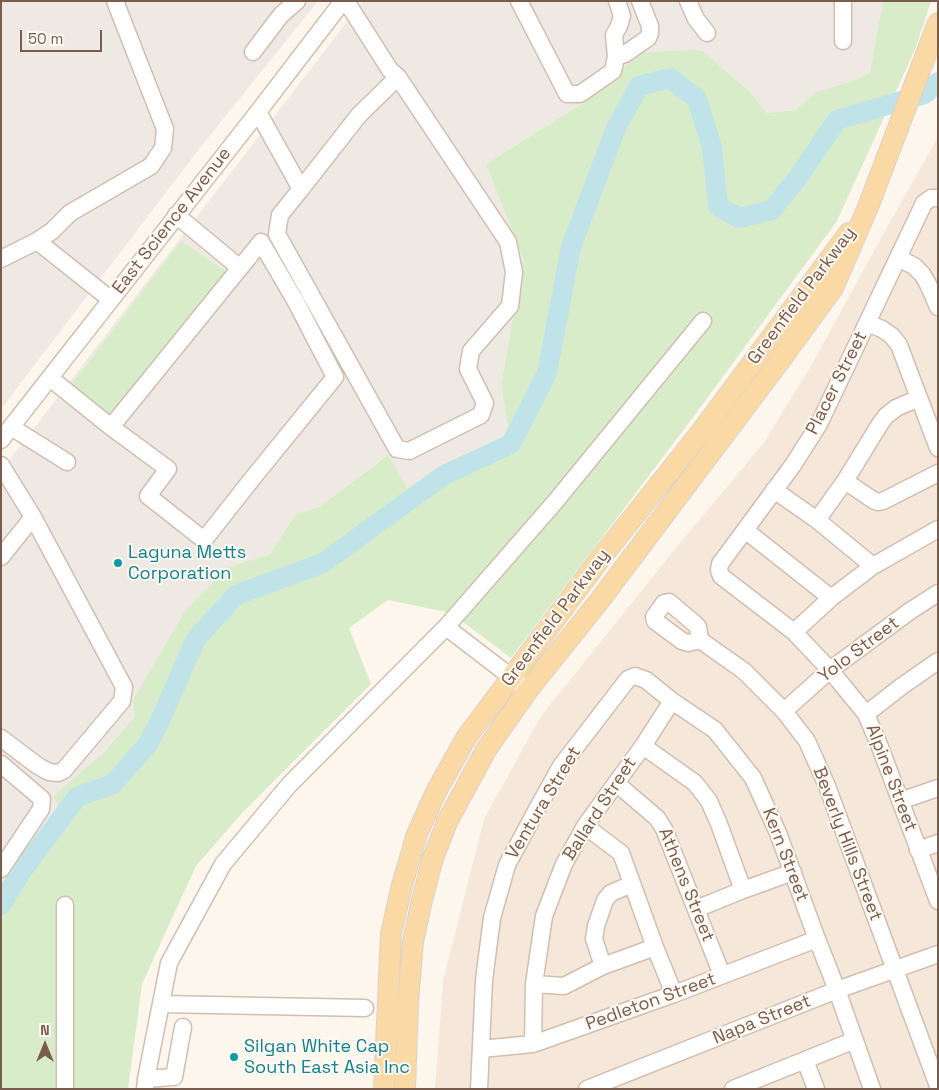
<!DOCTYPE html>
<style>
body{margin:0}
#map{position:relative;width:939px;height:1090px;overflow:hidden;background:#fdf6ec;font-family:"Space Grotesk",sans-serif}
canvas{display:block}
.frame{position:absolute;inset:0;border:2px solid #7a5c4d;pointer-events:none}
.north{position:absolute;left:20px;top:1020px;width:50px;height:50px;-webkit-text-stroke:4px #fffaf3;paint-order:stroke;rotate:0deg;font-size:14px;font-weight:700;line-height:20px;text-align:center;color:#7a5c4d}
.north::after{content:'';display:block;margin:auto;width:18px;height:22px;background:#7a5c4d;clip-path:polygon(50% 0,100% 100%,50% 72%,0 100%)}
.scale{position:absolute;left:20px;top:30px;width:82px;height:22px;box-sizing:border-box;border:2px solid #7a5c4d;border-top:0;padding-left:6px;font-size:15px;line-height:18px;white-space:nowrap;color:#7a5c4d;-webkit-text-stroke:4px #fffaf3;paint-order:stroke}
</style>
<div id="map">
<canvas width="939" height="1090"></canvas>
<div class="frame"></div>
<div class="north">N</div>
<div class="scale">50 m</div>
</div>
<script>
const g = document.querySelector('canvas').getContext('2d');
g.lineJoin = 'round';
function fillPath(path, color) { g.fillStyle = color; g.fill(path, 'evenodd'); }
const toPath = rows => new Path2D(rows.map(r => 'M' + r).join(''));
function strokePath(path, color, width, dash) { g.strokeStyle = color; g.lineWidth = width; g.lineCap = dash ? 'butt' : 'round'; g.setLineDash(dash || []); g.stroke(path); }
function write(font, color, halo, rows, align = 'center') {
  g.font = font + ' "Space Grotesk",sans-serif'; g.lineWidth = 4; g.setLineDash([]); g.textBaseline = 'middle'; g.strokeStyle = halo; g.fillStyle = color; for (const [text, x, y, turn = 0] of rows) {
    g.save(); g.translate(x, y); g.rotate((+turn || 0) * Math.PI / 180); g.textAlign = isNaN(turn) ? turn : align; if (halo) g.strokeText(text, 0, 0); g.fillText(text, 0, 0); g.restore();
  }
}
const residential = toPath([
 [938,137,938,1089,435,1089,443,981,484,819,541,716,680,543,763,444,812,364,876,247]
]);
const industrial = toPath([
 [1,1,318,1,199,149,1,409],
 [363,1,883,1,871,73,855,80,814,93,795,110,767,113,750,92,640,53,583,103,486,164,523,259,501,386,511,444,444,475,412,498,387,455,319,507,296,514,270,554,228,567,135,716,102,753,64,814,21,872,1,905,1,471]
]);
const green = toPath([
 [883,1,931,1,916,47,837,221,694,416,511,658,451,613,388,600,349,628,371,684,242,813,196,866,142,984,128,1089,1,1089,1,905,21,872,64,814,53,797,102,754,135,716,133,700,186,610,228,567,270,554,296,514,319,507,388,455,412,497,444,475,511,444,501,386,523,259,486,164,583,103,640,53,693,50,702,51,750,92,767,113,795,110,814,93,855,80,870,73],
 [181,241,227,272,105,427,65,393]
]);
const river = toPath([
 [1,905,21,872,77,797,113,784,148,744,159,723,196,639,236,595,323,563,444,475,511,444,547,373,571,247,616,128,639,86,670,78,697,99,712,147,718,206,739,218,772,210,799,176,837,120,925,94,938,82]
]);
const minor = toPath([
 [519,1,567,94,580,94,613,71,616,57,614,35,619,26,622,16,617,1],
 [688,1,696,19,707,33],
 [843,41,843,1],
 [253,52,281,15,297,1],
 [616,57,625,54,648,38,650,33,650,26,640,1],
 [258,112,301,189,359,115,398,77],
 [301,189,280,215,277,234,397,449,409,451,481,415,485,403,468,369,471,351,510,306,514,272,508,242,398,77,390,70,346,1],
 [938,198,931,198,924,203,819,424,793,465,720,564,719,570,721,576,794,632,830,670,866,714,880,747,938,901],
 [176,215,240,268],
 [37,241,110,299],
 [898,258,914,266,922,274,928,284,938,307],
 [1,259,37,241,52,231,70,213,151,166,163,148,165,129,115,1],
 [867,323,882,329,892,336,899,345,938,448],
 [50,378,111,427,168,469,148,496,204,540,252,479,335,377,296,302,261,242,111,427],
 [11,427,67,462],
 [1,440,258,112,343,1],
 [1,465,33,517,124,687,122,701,64,770,58,773,49,772,38,766,1,738],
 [845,481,873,500,878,502,883,501,938,473],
 [774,490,817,520,873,566],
 [817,520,845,481,880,424,886,416,896,408,919,398],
 [745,530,831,598],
 [1,557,33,517],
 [446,627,555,502,703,321],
 [794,632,831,598,873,566,938,529],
 [700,640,688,643,682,641,655,621,654,617,664,603,669,602,694,623,698,627,700,640,744,671,784,711,807,741,827,786,938,1086],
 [784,711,830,670,910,611,938,593],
 [866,714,902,686,938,661],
 [643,746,695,783,709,801,719,824,743,890],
 [1,764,42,799,41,809,1,869],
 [616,783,657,818,664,829,722,975],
 [900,801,938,788],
 [585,826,621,853,655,947,674,994],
 [918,850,938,843],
 [696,909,743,890,793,872],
 [603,966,594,939,596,926,605,900,611,893,632,884],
 [534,984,564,986,603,966,655,947],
 [161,1004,365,1008],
 [533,1044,534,984,544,916,564,864,585,826,643,746,672,701],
 [481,1049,533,1044,674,994,817,939],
 [805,1060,816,1089],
 [146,1079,174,1077,183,1027],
 [65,1089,65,905],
 [145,1089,146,1079,169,963,223,864,289,785,446,627,528,690],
 [479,1089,484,980,492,918,507,865,536,811,561,766,628,679,635,676,646,680,672,701,715,730,753,778,778,833,817,939,837,990,872,1089],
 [587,1089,837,990,938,954],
 [733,1089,855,1040]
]);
const major = toPath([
 [384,1089,391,934,402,885,417,834,436,792,466,738,600,559,701,432,849,233],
 [405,1089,408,1002,413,942,422,900,433,858,447,822,486,750,528,690,600,600,776,366,833,288,868,207,938,23]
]);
const markers = [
 [118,563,5,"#0f9aa8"],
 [234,1057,5,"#0f9aa8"]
];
const streetNames = [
 ["East Science Avenue",172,221,-52],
 ["Greenfield Parkway",802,296,-53],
 ["Placer Street",837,383,-63],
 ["Greenfield Parkway",556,618,-53],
 ["Yolo Street",859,650,-37],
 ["Alpine Street",891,778,69],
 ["Ventura Street",544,803,-59],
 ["Ballard Street",600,809,-57],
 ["Beverly Hills Street",847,844,69],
 ["Kern Street",785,855,69],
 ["Athens Street",686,885,68],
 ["Pedleton Street",651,1002,-20],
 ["Napa Street",762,1020,-22]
];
const cultureNames = [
 ["Laguna Metts",128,553],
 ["Corporation",128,574],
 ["Silgan White Cap",244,1047],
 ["South East Asia Inc",244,1068]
];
fillPath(residential, '#f5e8da');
fillPath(industrial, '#efe9e4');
fillPath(green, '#d8ecc9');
strokePath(river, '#bfe3e8', 20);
strokePath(minor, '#d1beb0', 19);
strokePath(major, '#dad1cd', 22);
strokePath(minor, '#fff', 16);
strokePath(major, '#fbd9a5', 20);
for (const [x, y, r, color] of markers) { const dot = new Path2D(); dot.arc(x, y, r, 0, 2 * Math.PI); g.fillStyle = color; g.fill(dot); strokePath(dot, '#fffaf3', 2); }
write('18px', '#7a5c4d', '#fffaf3', streetNames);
write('18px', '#0d838f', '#fffaf3', cultureNames, 'left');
</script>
